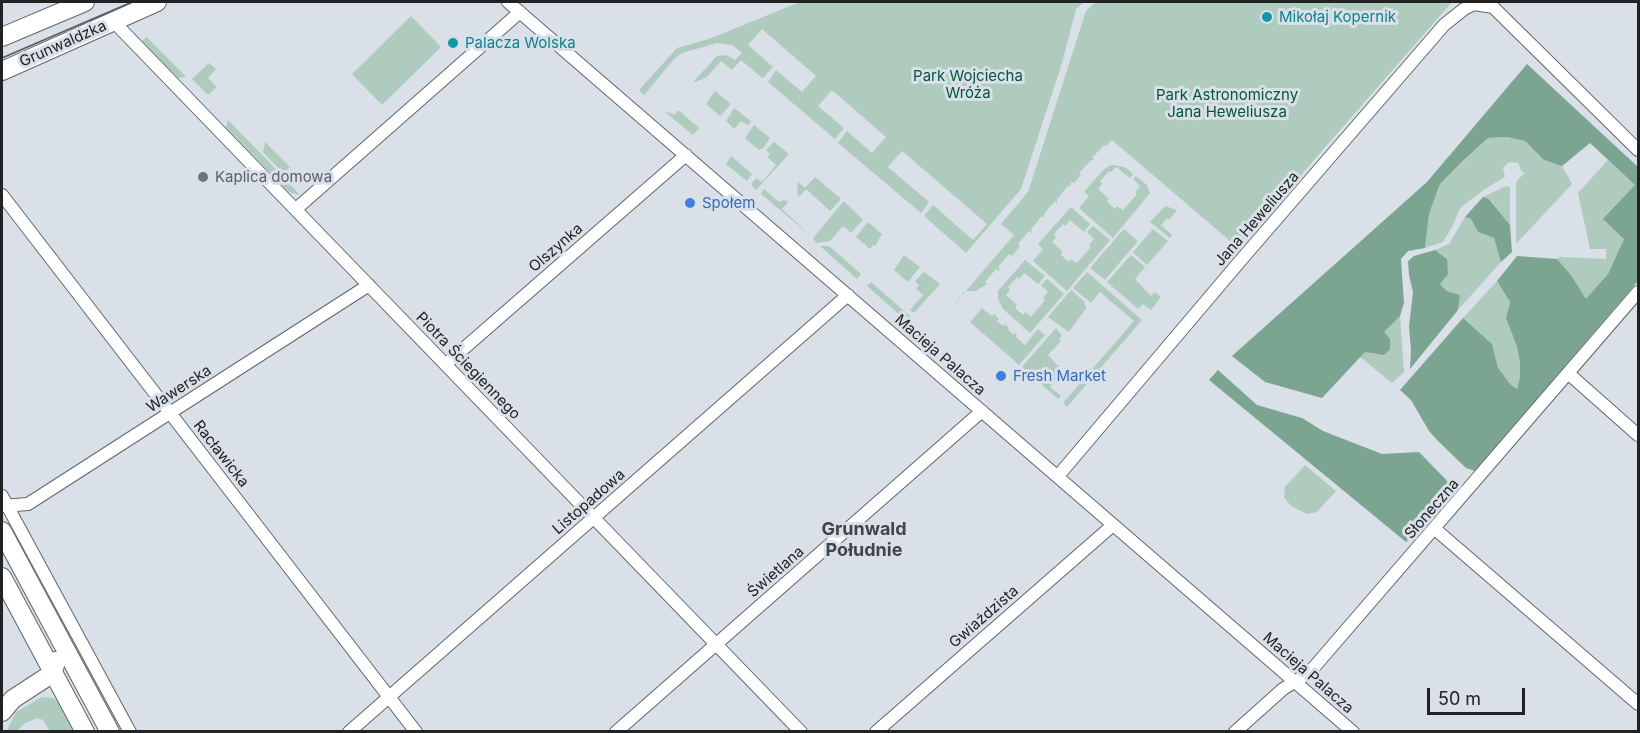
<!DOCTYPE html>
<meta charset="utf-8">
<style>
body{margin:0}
#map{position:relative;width:1640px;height:733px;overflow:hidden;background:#d9e0e7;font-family:Inter,sans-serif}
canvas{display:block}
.frame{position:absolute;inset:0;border:3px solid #202224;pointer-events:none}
.scale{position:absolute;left:1427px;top:688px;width:98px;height:27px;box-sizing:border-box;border:3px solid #202224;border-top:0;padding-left:8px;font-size:18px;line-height:21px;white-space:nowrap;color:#202224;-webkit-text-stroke:4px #d9e0e7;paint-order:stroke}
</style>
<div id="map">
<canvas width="1640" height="733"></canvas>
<div class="frame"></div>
<div class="scale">50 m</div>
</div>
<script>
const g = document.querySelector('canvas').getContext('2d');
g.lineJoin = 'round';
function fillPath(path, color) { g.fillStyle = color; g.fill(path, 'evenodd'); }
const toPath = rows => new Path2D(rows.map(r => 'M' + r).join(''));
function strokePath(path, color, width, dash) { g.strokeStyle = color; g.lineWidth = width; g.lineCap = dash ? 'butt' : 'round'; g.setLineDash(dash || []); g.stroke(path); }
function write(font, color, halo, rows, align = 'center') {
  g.font = font + ' Inter,sans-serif'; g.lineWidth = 6; g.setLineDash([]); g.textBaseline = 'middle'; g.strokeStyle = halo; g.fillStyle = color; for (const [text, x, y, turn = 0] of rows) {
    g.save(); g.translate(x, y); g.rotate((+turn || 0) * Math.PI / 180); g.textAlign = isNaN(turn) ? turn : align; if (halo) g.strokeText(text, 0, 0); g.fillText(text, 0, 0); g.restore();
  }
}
const green = toPath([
 [800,2,1084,2,1076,9,1062,63,1021,189,966,253,924,216,933,205,973,240,987,224,902,151,888,167,929,202,921,213,838,143,847,131,872,153,886,137,832,90,818,106,844,128,835,139,768,82,776,70,802,92,816,76,762,29,748,45,773,67,764,77,762,78,741,60,732,70,721,61,707,77,695,82,694,81,717,56,726,55,735,60,742,53,732,45,717,43,682,53,675,58,644,95,639,90,677,48,709,39],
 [1096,2,1452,2,1245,239,1236,246,1112,140,1106,146,1104,145,1092,158,1094,160,1091,160,1079,173,1081,175,1074,183,1072,182,1070,184,1071,186,1068,186,1057,199,1057,203,1055,201,1044,214,1044,218,1042,216,1031,229,1032,233,1029,231,1018,244,1020,246,1012,256,1009,254,998,267,1000,269,999,271,996,269,985,282,987,284,976,291,965,291,940,321,1014,235,1001,224,1028,192,1086,11],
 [411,16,441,47,382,105,352,74],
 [147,37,186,77,178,78,142,41],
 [209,63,216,69,208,78,217,87,208,95,192,79],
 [715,91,731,104,720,116,706,104],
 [734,108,751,121,748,125,741,121,734,129,726,121],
 [678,110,699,128,693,135,664,111,675,115],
 [228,120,272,165,300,195,289,192,226,127],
 [754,125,770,138,763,148,759,150,745,138],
 [1507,137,1525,141,1544,160,1562,166,1572,184,1516,244,1516,182,1525,172,1522,172,1518,163,1509,162,1503,168,1505,177,1485,189,1460,208,1453,225,1443,242,1425,248,1429,214,1440,184,1488,138],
 [265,142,290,167,283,173,263,152],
 [774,142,788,153,788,155,756,190,751,184,756,178,762,182,776,165,767,157,770,154,766,150],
 [731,156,752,174,747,181,726,164],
 [1608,160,1635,185,1624,239,1608,274,1586,300,1571,275,1557,259,1560,257,1606,259,1606,249,1590,249,1578,193],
 [1111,165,1125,167,1133,174,1130,178,1116,167,1111,172,1109,171,1100,181,1102,184,1098,189,1109,199,1107,202,1115,209,1117,206,1123,210,1137,194,1135,192,1140,186,1133,179,1136,176,1147,185,1150,193,1113,238,1079,208,1089,196,1084,192,1103,170],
 [815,177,840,198,840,200,830,211,806,189,799,197,797,193,798,182,805,188],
 [1506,186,1510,187,1510,225,1490,199,1483,197],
 [764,189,779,202,784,200,788,202,782,209,810,235,761,194],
 [843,202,845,202,863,220,851,233,843,226,830,241,816,243,813,238],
 [1165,206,1177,210,1169,220,1167,218,1161,225,1172,235,1170,238,1150,222],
 [1071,207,1090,224,1084,232,1070,220,1065,226,1063,224,1054,234,1056,237,1052,242,1063,252,1061,255,1069,262,1071,259,1077,263,1091,247,1089,245,1094,239,1087,232,1093,226,1110,240,1067,291,1033,261,1043,249,1038,244],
 [1465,217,1471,219,1478,232,1494,238,1501,262,1458,310,1460,295,1447,291,1440,284,1447,259,1435,250,1449,244],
 [867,223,869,223,882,234,875,246,873,245,870,249,856,237],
 [1124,229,1138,241,1105,280,1090,268],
 [1153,229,1168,241,1147,265,1133,252],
 [820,246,829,246,861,274,857,279],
 [904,255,920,267,908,282,894,270],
 [1131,255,1145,267,1135,279,1151,296,1155,292,1161,297,1151,310,1143,304,1138,309,1107,282],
 [1025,260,1045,276,1038,284,1024,273,1019,279,1017,277,1008,287,1010,290,1006,295,1017,305,1015,308,1023,315,1025,312,1031,317,1045,300,1043,298,1048,292,1041,285,1047,279,1064,294,1030,333,1003,309,998,299,998,291],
 [924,272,940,284,914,313,910,310,923,295,916,289,919,285,915,281],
 [1087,272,1142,320,1067,407,1063,403,1134,321,1100,292,1091,303,1073,288],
 [1497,281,1510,302,1506,318,1517,347,1520,363,1520,377,1517,389,1511,385,1498,368,1492,344,1463,318],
 [871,282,911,317,907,321,867,286],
 [1071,290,1085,302,1084,304,1087,307,1069,332,1048,317],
 [982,308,992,316,994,314,999,319,997,321,1003,326,1005,324,1009,328,1008,330,1013,334,1015,333,1017,335,1016,337,1025,345,1038,329,1045,335,1019,365,970,322],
 [1400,316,1404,372,1392,383,1360,357,1365,351,1374,354,1383,332],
 [1056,328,1062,336,1059,340,1061,341,1048,355,1063,371,1050,387,1061,396,1058,399,1022,367],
 [1305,465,1336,491,1317,512,1307,514,1291,506,1284,497,1285,487],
 [42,592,49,592,117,718,113,723],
 [42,697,53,698,58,701,77,731,50,731,43,720,37,718,25,723,17,731,6,732,16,712]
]);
const forest = toPath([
 [1527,64,1638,167,1638,281,1475,471,1466,468,1437,440,1429,431,1411,400,1400,390,1463,318,1492,344,1498,368,1511,385,1517,389,1520,377,1520,363,1517,347,1506,318,1510,302,1497,281,1517,256,1557,259,1571,275,1586,299,1608,274,1624,239,1603,219,1635,185,1590,143,1562,166,1544,160,1525,141,1507,137,1488,138,1463,161,1440,184,1429,214,1425,248,1408,251,1401,259,1404,303,1400,316,1384,332,1390,339,1390,349,1384,355,1365,352,1322,398,1265,382,1232,356,1427,182],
 [1483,197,1489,199,1510,225,1512,252,1501,262,1494,238,1478,232,1471,219,1465,217],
 [1435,250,1447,259,1448,274,1440,284,1447,291,1460,295,1458,310,1410,369,1411,349,1409,327,1413,292,1409,275,1408,261,1414,256],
 [1218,370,1257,405,1302,418,1323,431,1382,454,1419,452,1456,490,1406,542,1209,380]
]);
const street = toPath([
 [508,2,1353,732],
 [113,21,801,732],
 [2,195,416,732],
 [296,209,520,12],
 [446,364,686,155],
 [1569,374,1638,435],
 [1058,476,1241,260,1444,25,1464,9,1474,4,1493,7,1638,150],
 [2,496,130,732],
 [2,506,28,504,369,285],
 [1435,529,1638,704],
 [349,732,848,295],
 [616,732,982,411],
 [876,732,1113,525],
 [1235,732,1283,689,1309,673,1638,292]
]);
const secondary = toPath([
 [2,37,85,2],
 [2,71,157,2],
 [2,531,110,732],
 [2,577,85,732],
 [2,712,13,699,53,673,56,661]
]);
const tram = toPath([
 [2,58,132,2]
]);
const markers = [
 [1267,17,6,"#0f9aa8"],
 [453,43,6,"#0f9aa8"],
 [203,177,6,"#6b7280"],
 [690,203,6,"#3f7fe0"],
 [1001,376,6,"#3f7fe0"]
];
const cultureNames = [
 ["Mikołaj Kopernik",1279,17],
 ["Palacza Wolska",465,43]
];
const streetNames = [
 ["Grunwaldzka",63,44,-24],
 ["Jana Heweliusza",1257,219,-49],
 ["Olszynka",556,248,-41],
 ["Macieja Palacza",940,355,41],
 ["Piotra Ściegiennego",468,366,46],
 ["Wawerska",179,389,-33],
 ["Racławicka",221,454,52],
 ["Listopadowa",589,502,-41],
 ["Słoneczna",1432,509,-49],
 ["Świetlana",776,572,-41],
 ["Gwiaździsta",984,617,-41],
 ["Macieja Palacza",1308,673,41]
];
const parkNames = [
 ["Park Wojciecha",968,76],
 ["Wróża",968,93],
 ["Park Astronomiczny",1227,95],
 ["Jana Heweliusza",1227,112]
];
const worshipNames = [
 ["Kaplica domowa",215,177]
];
const shopNames = [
 ["Społem",702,203],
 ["Fresh Market",1013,376]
];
const quarterNames = [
 ["Grunwald",864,530],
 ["Południe",864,551]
];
fillPath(green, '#aecbbd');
fillPath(forest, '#7ba491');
strokePath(street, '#60666b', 14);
strokePath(secondary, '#60666b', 20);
strokePath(street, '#fff', 12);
strokePath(secondary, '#fff', 18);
strokePath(tram, '#585b5f', 1.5);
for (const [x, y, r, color] of markers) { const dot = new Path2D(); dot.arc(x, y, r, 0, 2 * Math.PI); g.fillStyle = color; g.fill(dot); strokePath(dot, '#d9e0e7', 2); }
write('15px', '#0d838f', '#d9e0e7', cultureNames, 'left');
write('15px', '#202224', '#d9e0e7', streetNames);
write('15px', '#05553b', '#d9e0e7', parkNames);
write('15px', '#5b616d', '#d9e0e7', worshipNames, 'left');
write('15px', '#366cbe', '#d9e0e7', shopNames, 'left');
write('bold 18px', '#40454b', '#d9e0e7', quarterNames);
</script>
